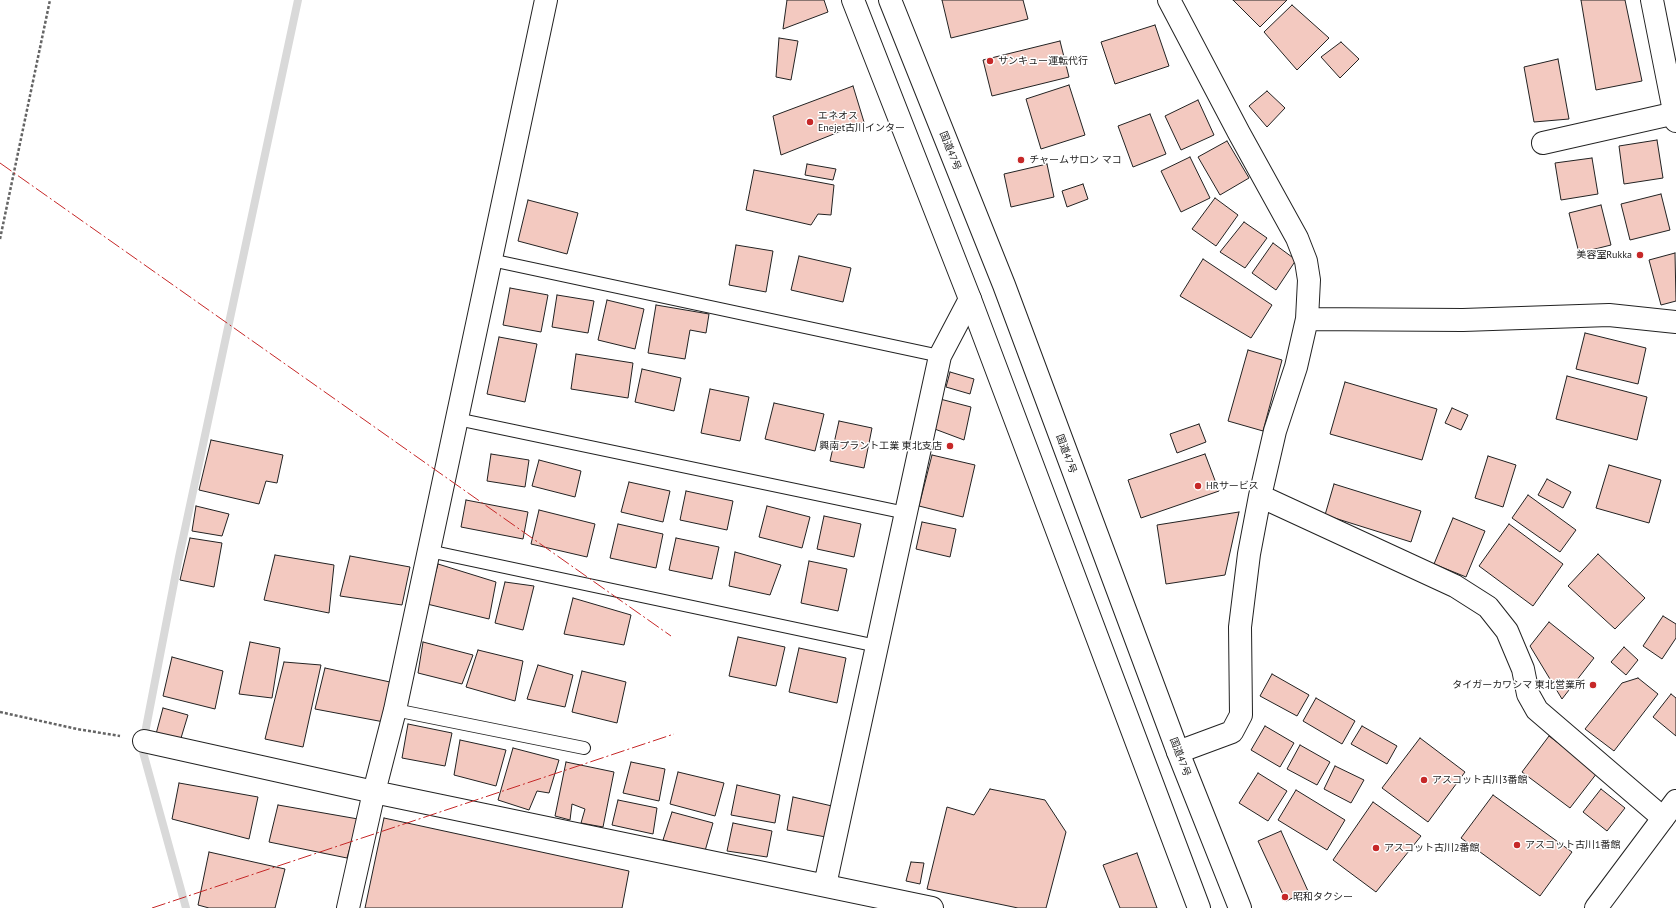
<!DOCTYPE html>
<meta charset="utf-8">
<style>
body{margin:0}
canvas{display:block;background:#fff}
</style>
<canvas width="1676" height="908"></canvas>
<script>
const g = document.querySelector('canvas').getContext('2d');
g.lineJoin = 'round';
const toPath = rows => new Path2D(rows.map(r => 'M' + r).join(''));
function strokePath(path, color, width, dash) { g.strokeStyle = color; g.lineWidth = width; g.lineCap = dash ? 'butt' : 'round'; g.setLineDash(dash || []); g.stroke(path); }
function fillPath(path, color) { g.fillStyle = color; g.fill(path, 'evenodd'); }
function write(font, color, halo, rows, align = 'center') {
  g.font = font + ' "PT Sans","Noto Sans JP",sans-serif'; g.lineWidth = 3; g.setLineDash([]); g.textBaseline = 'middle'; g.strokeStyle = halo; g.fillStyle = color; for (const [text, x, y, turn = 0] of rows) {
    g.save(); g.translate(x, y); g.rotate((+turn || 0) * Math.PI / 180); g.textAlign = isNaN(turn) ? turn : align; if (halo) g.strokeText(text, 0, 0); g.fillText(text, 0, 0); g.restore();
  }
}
const stream = toPath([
 [145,733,179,557,298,0],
 [143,752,186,908]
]);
const building = toPath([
 [787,0,824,0,828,12,783,29,787,0],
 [942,0,1023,0,1028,19,951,38,942,0],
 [1233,0,1287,0,1260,27,1233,0],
 [1581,0,1625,0,1642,81,1596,90,1581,0],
 [1292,5,1329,38,1297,70,1264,32,1292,5],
 [1155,25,1169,66,1115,84,1101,42,1155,25],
 [779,38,798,41,791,80,776,77,779,38],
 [1060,41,1069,77,992,96,983,60,1060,41],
 [1341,42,1359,59,1340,78,1321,57,1341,42],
 [1558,59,1569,119,1534,122,1524,67,1558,59],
 [1069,85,1085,135,1041,149,1026,99,1069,85],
 [853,86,864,122,781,155,773,116,853,86],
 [1267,91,1285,108,1267,127,1249,106,1267,91],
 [1198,100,1214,135,1181,150,1165,116,1198,100],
 [1150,114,1166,154,1133,167,1118,126,1150,114],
 [1657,140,1663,178,1624,184,1619,146,1657,140],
 [1227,141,1249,178,1220,195,1198,157,1227,141],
 [1190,157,1210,198,1181,212,1161,171,1190,157],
 [1592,158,1598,194,1561,200,1555,163,1592,158],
 [807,164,836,169,833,180,805,175,807,164],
 [1047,164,1054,197,1011,207,1004,174,1047,164],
 [754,170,834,185,831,215,818,214,811,225,746,210,754,170],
 [1083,184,1088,199,1067,207,1062,191,1083,184],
 [1661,194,1670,230,1630,240,1621,204,1661,194],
 [1215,198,1238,215,1216,246,1192,229,1215,198],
 [528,200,578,213,567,254,518,241,528,200],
 [1601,205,1611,245,1579,253,1569,213,1601,205],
 [1244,222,1267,238,1245,268,1220,252,1244,222],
 [1273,243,1296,260,1276,290,1252,273,1273,243],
 [736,245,773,251,766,292,729,285,736,245],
 [1675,253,1676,301,1661,305,1649,260,1675,253],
 [799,256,851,268,843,302,791,290,799,256],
 [1203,259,1272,305,1251,338,1180,296,1203,259],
 [510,288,548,295,541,332,503,325,510,288],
 [557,295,594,301,588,333,552,327,557,295],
 [607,300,644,309,635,349,598,340,607,300],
 [656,305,709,314,706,333,690,330,685,359,648,353,656,305],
 [1585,333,1646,348,1638,384,1576,369,1585,333],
 [499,337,537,344,525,402,487,394,499,337],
 [1248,350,1282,360,1263,431,1228,421,1248,350],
 [576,354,633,363,628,398,571,389,576,354],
 [642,369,681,378,674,411,635,402,642,369],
 [950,372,974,379,970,394,946,387,950,372],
 [1567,376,1647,397,1637,440,1556,419,1567,376],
 [1345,382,1437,409,1422,460,1330,434,1345,382],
 [710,389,749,397,740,441,701,433,710,389],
 [940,399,971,407,964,440,932,428,940,399],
 [774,403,824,414,815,451,765,439,774,403],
 [1452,408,1468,415,1461,430,1445,423,1452,408],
 [839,421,872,428,864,468,830,461,839,421],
 [1199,424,1206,442,1177,453,1170,434,1199,424],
 [211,440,283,455,277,483,266,481,259,504,199,490,211,440],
 [491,454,529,460,525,487,487,481,491,454],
 [1205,454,1219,491,1141,518,1128,480,1205,454],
 [932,455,975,465,963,517,919,506,932,455],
 [1488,456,1516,465,1503,507,1475,498,1488,456],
 [539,460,581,471,575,497,532,486,539,460],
 [1609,465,1661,480,1649,523,1596,508,1609,465],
 [1547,479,1571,492,1563,508,1538,495,1547,479],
 [629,482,670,491,663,522,621,512,629,482],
 [1334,484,1421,511,1411,542,1325,515,1334,484],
 [686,491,733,501,727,530,680,520,686,491],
 [1528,495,1576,530,1560,552,1512,518,1528,495],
 [466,500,528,512,523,539,461,527,466,500],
 [196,506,229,514,222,536,192,531,196,506],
 [767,506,810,517,802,548,759,537,767,506],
 [539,510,595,524,587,557,531,544,539,510],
 [1239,512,1225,575,1166,584,1157,525,1239,512],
 [824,516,861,524,854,557,817,549,824,516],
 [1453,518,1485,531,1466,577,1434,564,1453,518],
 [922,522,956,529,950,557,916,549,922,522],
 [618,524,663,534,656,568,610,558,618,524],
 [1509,524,1563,564,1533,606,1479,566,1509,524],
 [190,538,222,543,214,587,180,580,190,538],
 [676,538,719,547,712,579,669,570,676,538],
 [735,552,781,565,770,595,729,586,735,552],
 [1598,554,1645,598,1615,629,1568,586,1598,554],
 [275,555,334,565,329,613,264,600,275,555],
 [350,556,410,567,402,605,340,596,350,556],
 [809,561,847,569,838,611,801,603,809,561],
 [438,564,496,582,489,619,427,604,438,564],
 [505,582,534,586,523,630,495,623,505,582],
 [573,598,631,615,624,645,564,634,573,598],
 [1663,616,1676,624,1676,638,1662,659,1643,646,1663,616],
 [1549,622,1594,658,1562,699,1530,646,1549,622],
 [738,637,785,647,776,686,729,676,738,637],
 [250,642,280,648,272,698,239,694,250,642],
 [423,642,473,655,462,684,418,673,423,642],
 [1624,647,1638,660,1626,675,1611,662,1624,647],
 [799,648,846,658,837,703,789,692,799,648],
 [478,650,523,661,515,701,466,687,478,650],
 [172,657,223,671,215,709,163,696,172,657],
 [284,662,321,665,303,747,265,739,284,662],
 [538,665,573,675,565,707,527,699,538,665],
 [325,668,390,682,384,722,315,709,325,668],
 [582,671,626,682,617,723,572,712,582,671],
 [1272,674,1309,695,1297,716,1260,696,1272,674],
 [1638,678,1658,694,1614,751,1585,729,1622,683,1638,678],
 [1671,694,1676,698,1676,736,1653,717,1671,694],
 [1316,698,1355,721,1342,744,1303,721,1316,698],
 [163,708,188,715,181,738,156,734,163,708],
 [408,724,452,733,445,766,402,758,408,724],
 [1265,726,1294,743,1280,767,1251,750,1265,726],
 [1362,726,1397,746,1387,764,1351,744,1362,726],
 [1549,736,1597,773,1570,808,1522,772,1549,736],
 [1420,738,1465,772,1428,822,1382,788,1420,738],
 [460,740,506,750,496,786,454,775,460,740],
 [1300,745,1330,762,1317,785,1287,769,1300,745],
 [513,748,559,760,549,793,537,791,529,810,498,800,513,748],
 [566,762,614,772,603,827,581,823,585,809,572,804,570,820,555,816,566,762],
 [631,762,665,769,659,801,623,793,631,762],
 [1335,766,1364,780,1351,803,1324,789,1335,766],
 [678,772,724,783,715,816,670,804,678,772],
 [1258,773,1287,791,1268,821,1239,803,1258,773],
 [179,783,258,797,249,839,172,819,179,783],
 [737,785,780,795,775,823,731,815,737,785],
 [990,789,1045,800,1066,832,1046,908,1018,908,927,889,947,807,974,815,990,789],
 [1601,789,1625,808,1607,831,1583,812,1601,789],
 [1296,790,1345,820,1327,850,1278,820,1296,790],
 [1493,795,1572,852,1540,896,1461,838,1493,795],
 [793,797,832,806,826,837,787,830,793,797],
 [618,800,657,808,653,834,612,825,618,800],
 [1373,802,1421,836,1376,892,1333,860,1373,802],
 [278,805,358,819,347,858,269,842,278,805],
 [672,812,713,823,705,851,663,840,672,812],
 [384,818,629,871,622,908,365,908,384,818],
 [733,823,772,831,767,857,727,851,733,823],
 [1281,831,1308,891,1286,901,1258,841,1281,831],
 [209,852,285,869,275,908,209,908,198,905,209,852],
 [1137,853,1157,908,1120,908,1103,865,1137,853],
 [911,862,924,863,920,884,906,881,911,862]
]);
const path = toPath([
 [0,239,50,0],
 [0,712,77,729,120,736]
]);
const lane = toPath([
 [491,260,940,356],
 [457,419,906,513],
 [429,551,877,646],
 [395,710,584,748]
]);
const street = toPath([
 [1169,0,1239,133,1297,238,1306,261,1309,280,1307,319,1296,367,1275,431,1260,496,1249,554,1240,627,1241,715,1232,732,1178,752],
 [1652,0,1676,121],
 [1543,143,1676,113],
 [1307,319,1463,320,1609,315,1676,322],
 [1260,496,1455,586,1488,607,1507,631,1523,669,1528,694,1537,710,1663,818],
 [144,741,374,792,932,908],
 [825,885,940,356,970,299],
 [348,908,374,792,395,710,546,0]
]);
const primary = toPath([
 [1596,908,1676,801]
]);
const highway = toPath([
 [853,0,970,299,1199,908],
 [890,0,1004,285,1178,752,1240,908]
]);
const power = toPath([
 [0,163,671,636],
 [152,908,674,734]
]);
const markers = [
 [990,61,4,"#c62828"],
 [810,122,4,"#c62828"],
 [1021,160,4,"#c62828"],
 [1640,255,4,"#c62828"],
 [950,446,4,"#c62828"],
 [1198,486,4,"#c62828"],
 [1593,685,4,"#c62828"],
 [1424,780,4,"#c62828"],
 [1517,845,4,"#c62828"],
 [1376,848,4,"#c62828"],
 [1285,897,4,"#c62828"]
];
const poiNames = [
 ["サンキュー運転代行",998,61],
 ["エネオス",818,116],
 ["Enejet古川インター",818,128],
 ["チャームサロン マコ",1029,160],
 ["美容室Rukka",1632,255,"right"],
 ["興南プラント工業 東北支店",942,446,"right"],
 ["HRサービス",1206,486],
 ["タイガーカワシマ 東北営業所",1585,685,"right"],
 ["アスコット古川3番館",1432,780],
 ["アスコット古川1番館",1525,845],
 ["アスコット古川2番館",1384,848],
 ["昭和タクシー",1293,897]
];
const streetNames = [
 ["国道47号",950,151,68],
 ["国道47号",1066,454,70],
 ["国道47号",1180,757,69]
];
strokePath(stream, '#d9d9d9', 8);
fillPath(building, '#f3c9c0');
strokePath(building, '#222', 1);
strokePath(lane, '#222', 14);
strokePath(street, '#222', 24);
strokePath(primary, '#222', 24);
strokePath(highway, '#222', 24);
strokePath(path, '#646464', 2.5, [3, 2]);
strokePath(lane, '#fff', 12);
strokePath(street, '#fff', 22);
strokePath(primary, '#fff', 22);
strokePath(highway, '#fff', 22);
strokePath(power, '#c62828', 1, [14, 3, 2, 3]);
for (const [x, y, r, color] of markers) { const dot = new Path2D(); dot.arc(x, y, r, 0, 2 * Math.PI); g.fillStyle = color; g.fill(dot); strokePath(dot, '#fff', 1.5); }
write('10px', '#222', '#fff', poiNames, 'left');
write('10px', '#222', '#fff', streetNames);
</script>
